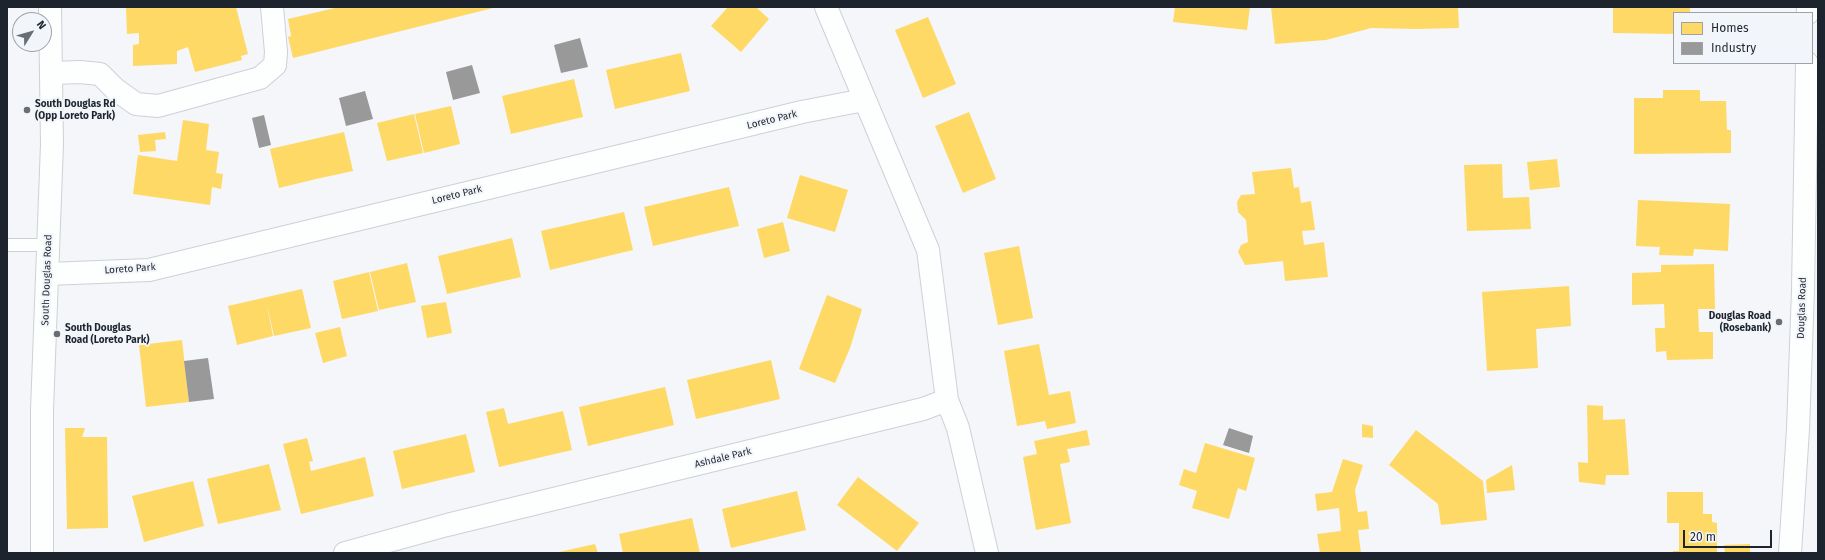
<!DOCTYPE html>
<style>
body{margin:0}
#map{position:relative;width:1825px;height:560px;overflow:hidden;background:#f4f6f9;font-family:"Fira Sans",sans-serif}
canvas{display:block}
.frame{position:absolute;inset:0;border:8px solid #1e242d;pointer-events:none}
.legend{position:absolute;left:1673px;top:12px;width:140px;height:52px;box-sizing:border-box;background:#f2f6fb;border:1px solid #9da2a9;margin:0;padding:5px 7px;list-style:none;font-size:12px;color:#1e242d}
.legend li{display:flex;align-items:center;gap:8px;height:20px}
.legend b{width:20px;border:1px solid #9da2a9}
.north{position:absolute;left:12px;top:12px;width:40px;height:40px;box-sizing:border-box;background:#f2f6fb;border:1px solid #9da2a9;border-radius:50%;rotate:53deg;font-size:11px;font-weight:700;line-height:16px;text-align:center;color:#1e242d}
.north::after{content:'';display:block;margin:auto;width:14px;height:18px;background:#696e74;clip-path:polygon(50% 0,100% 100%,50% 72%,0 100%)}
.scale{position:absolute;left:1683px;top:530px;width:89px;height:18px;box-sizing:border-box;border:2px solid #1e242d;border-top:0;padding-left:5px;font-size:12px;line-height:14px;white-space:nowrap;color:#1e242d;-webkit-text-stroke:3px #f2f6fb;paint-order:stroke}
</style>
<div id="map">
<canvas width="1825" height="560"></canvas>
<div class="frame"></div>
<ul class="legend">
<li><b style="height:11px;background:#ffd966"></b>Homes</li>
<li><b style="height:11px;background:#999"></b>Industry</li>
</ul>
<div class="north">N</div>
<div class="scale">20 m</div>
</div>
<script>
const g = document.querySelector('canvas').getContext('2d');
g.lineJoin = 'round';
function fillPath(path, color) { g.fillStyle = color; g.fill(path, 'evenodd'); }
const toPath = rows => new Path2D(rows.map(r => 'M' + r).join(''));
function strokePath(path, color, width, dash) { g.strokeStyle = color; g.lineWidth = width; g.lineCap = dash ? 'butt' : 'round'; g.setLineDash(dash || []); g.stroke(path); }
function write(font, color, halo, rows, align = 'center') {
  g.font = font + ' "Fira Sans",sans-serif'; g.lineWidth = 4; g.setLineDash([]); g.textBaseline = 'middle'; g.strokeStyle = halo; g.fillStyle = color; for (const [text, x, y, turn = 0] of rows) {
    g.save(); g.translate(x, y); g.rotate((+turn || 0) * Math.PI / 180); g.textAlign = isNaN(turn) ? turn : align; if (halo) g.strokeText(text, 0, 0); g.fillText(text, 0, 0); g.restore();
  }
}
const homes = toPath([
 [126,7,236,7,248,54,241,56,242,60,195,72,188,47,177,51,177,64,133,66,133,45,139,44,139,33,127,34],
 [339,7,493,7,493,8,293,58,288,37,291,36,288,19],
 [728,7,756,7,769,19,741,52,711,26],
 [1175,7,1250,7,1247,30,1173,22],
 [1271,7,1458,7,1459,28,1416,29,1371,28,1326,40,1275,44],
 [1613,7,1690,7,1690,13,1674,13,1674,34,1613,33],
 [928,17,956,84,923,98,895,30],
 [681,53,690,91,615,109,606,70],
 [574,79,583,117,511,134,502,96],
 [1663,90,1700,90,1700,101,1726,101,1727,130,1731,130,1731,153,1634,154,1634,98,1663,98],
 [451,106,460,144,424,153,415,114],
 [969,112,996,179,963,193,935,126],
 [414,114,423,153,387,161,377,123],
 [183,120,209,124,206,150,219,152,216,173,223,174,221,189,212,187,210,205,133,194,138,155,177,161],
 [165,132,166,139,155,140,156,151,140,152,138,135],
 [344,132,353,171,316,179,308,144,316,179,279,188,270,149],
 [1557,159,1560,187,1530,190,1527,162],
 [1502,164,1503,198,1529,197,1531,229,1467,231,1464,165],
 [1291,168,1294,188,1299,187,1301,203,1311,201,1315,230,1302,231,1304,245,1324,242,1328,277,1285,281,1283,261,1245,265,1238,252,1241,245,1248,242,1246,220,1238,212,1237,202,1241,195,1255,194,1252,172],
 [800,175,848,190,835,232,787,218],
 [729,187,739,226,653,246,644,207],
 [1638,200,1730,204,1728,251,1694,249,1693,256,1659,255,1660,247,1636,246],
 [624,212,633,250,550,270,541,231],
 [783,222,790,251,764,258,757,229],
 [512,238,521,277,447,294,438,256],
 [1019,246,1033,318,998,325,984,253],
 [407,263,416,302,379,310,370,272],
 [1714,264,1715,309,1698,309,1699,332,1713,332,1713,359,1667,360,1666,351,1656,352,1655,328,1665,328,1664,304,1632,305,1632,273,1661,272,1661,265],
 [369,272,378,311,342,319,333,281],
 [1569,286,1571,326,1536,329,1538,368,1487,371,1482,292],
 [302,289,311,328,274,336,266,301,273,336,237,345,228,306],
 [827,295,862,309,850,348,835,383,799,369],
 [446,302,452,333,427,338,421,306],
 [340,327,347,356,323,363,315,333],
 [182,340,189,402,146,407,139,345],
 [1039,344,1049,395,1070,391,1076,423,1047,429,1045,421,1017,426,1004,351],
 [771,360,780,399,696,419,687,380],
 [665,387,674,425,588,446,579,407],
 [1587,405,1603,406,1603,420,1625,419,1629,475,1606,475,1605,485,1579,482,1578,462,1588,463],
 [504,408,508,424,563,411,572,450,499,467,486,412],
 [1362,424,1373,426,1373,438,1362,437],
 [65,428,85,428,82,437,107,437,108,528,67,529],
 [1087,430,1090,445,1067,449,1070,462,1060,464,1071,523,1036,530,1023,457,1037,454,1034,441],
 [1416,430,1483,481,1487,520,1441,525,1438,504,1389,465],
 [466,434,475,472,402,489,393,451],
 [307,438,313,461,309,462,311,471,365,457,374,496,301,514,283,444],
 [1205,443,1255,458,1246,491,1238,488,1229,519,1192,508,1197,491,1179,485,1184,469,1196,473],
 [1343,459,1363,465,1355,490,1358,512,1367,511,1369,529,1358,530,1361,553,1320,553,1317,534,1341,531,1339,508,1317,511,1315,494,1332,492],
 [269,464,281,510,218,524,207,479],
 [1512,465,1515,490,1487,493,1486,480],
 [858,477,919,523,897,551,837,505],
 [193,481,204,526,144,542,132,496],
 [797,491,806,530,731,548,722,509],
 [1667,492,1703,492,1703,514,1712,514,1712,522,1717,523,1717,553,1673,553,1673,551,1679,551,1679,523,1667,523],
 [692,518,700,553,623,553,619,534],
 [595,544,598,553,559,553,559,552],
 [1750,544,1750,553,1725,553,1724,545]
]);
const industry = toPath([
 [580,38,588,67,561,73,554,45],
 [472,65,480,93,453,100,446,72],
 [365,91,373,119,346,126,339,98],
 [264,115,271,145,259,148,252,118],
 [208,358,214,399,189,402,184,361],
 [1229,428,1253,436,1249,453,1223,445]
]);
const lane = toPath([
 [7,245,49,245]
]);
const street = toPath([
 [826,7,928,250,947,400],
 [52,73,80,72,100,74,115,89,136,104,158,106,260,78,275,65,276,52,272,7],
 [48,274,149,270,802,112,864,100],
 [345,553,447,525,923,409,947,400,958,428,987,553]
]);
const secondary = toPath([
 [1808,13,1808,7],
 [42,553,42,410,52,144,50,7],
 [1790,553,1798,429,1803,290,1807,63]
]);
const markers = [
 [27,110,4,"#696e74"],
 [1779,322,4,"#696e74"],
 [57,334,4,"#696e74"]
];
const poiNames = [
 ["South Douglas Rd",35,104],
 ["(Opp Loreto Park)",35,116],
 ["Douglas Road",1771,316,"right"],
 ["(Rosebank)",1771,328,"right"],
 ["South Douglas",65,328],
 ["Road (Loreto Park)",65,340]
];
const streetNames = [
 ["Loreto Park",772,120,-14],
 ["Loreto Park",457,195,-14],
 ["Loreto Park",130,269,-4],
 ["South Douglas Road",47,280,-88],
 ["Douglas Road",1802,308,-88],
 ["Ashdale Park",723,458,-14]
];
fillPath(homes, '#ffd966');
fillPath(industry, '#999');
strokePath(lane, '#ccd1d7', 14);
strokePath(street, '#ccd1d7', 24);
strokePath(secondary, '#ccd1d7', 24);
strokePath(lane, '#fdfefe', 12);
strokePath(street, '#fdfefe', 22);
strokePath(secondary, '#fdfefe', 22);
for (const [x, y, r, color] of markers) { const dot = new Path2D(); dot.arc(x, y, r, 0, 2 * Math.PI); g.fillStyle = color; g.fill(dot); strokePath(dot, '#f2f6fb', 1.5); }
write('bold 10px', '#1e242d', '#f2f6fb', poiNames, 'left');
write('10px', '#1e242d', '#f2f6fb', streetNames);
</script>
